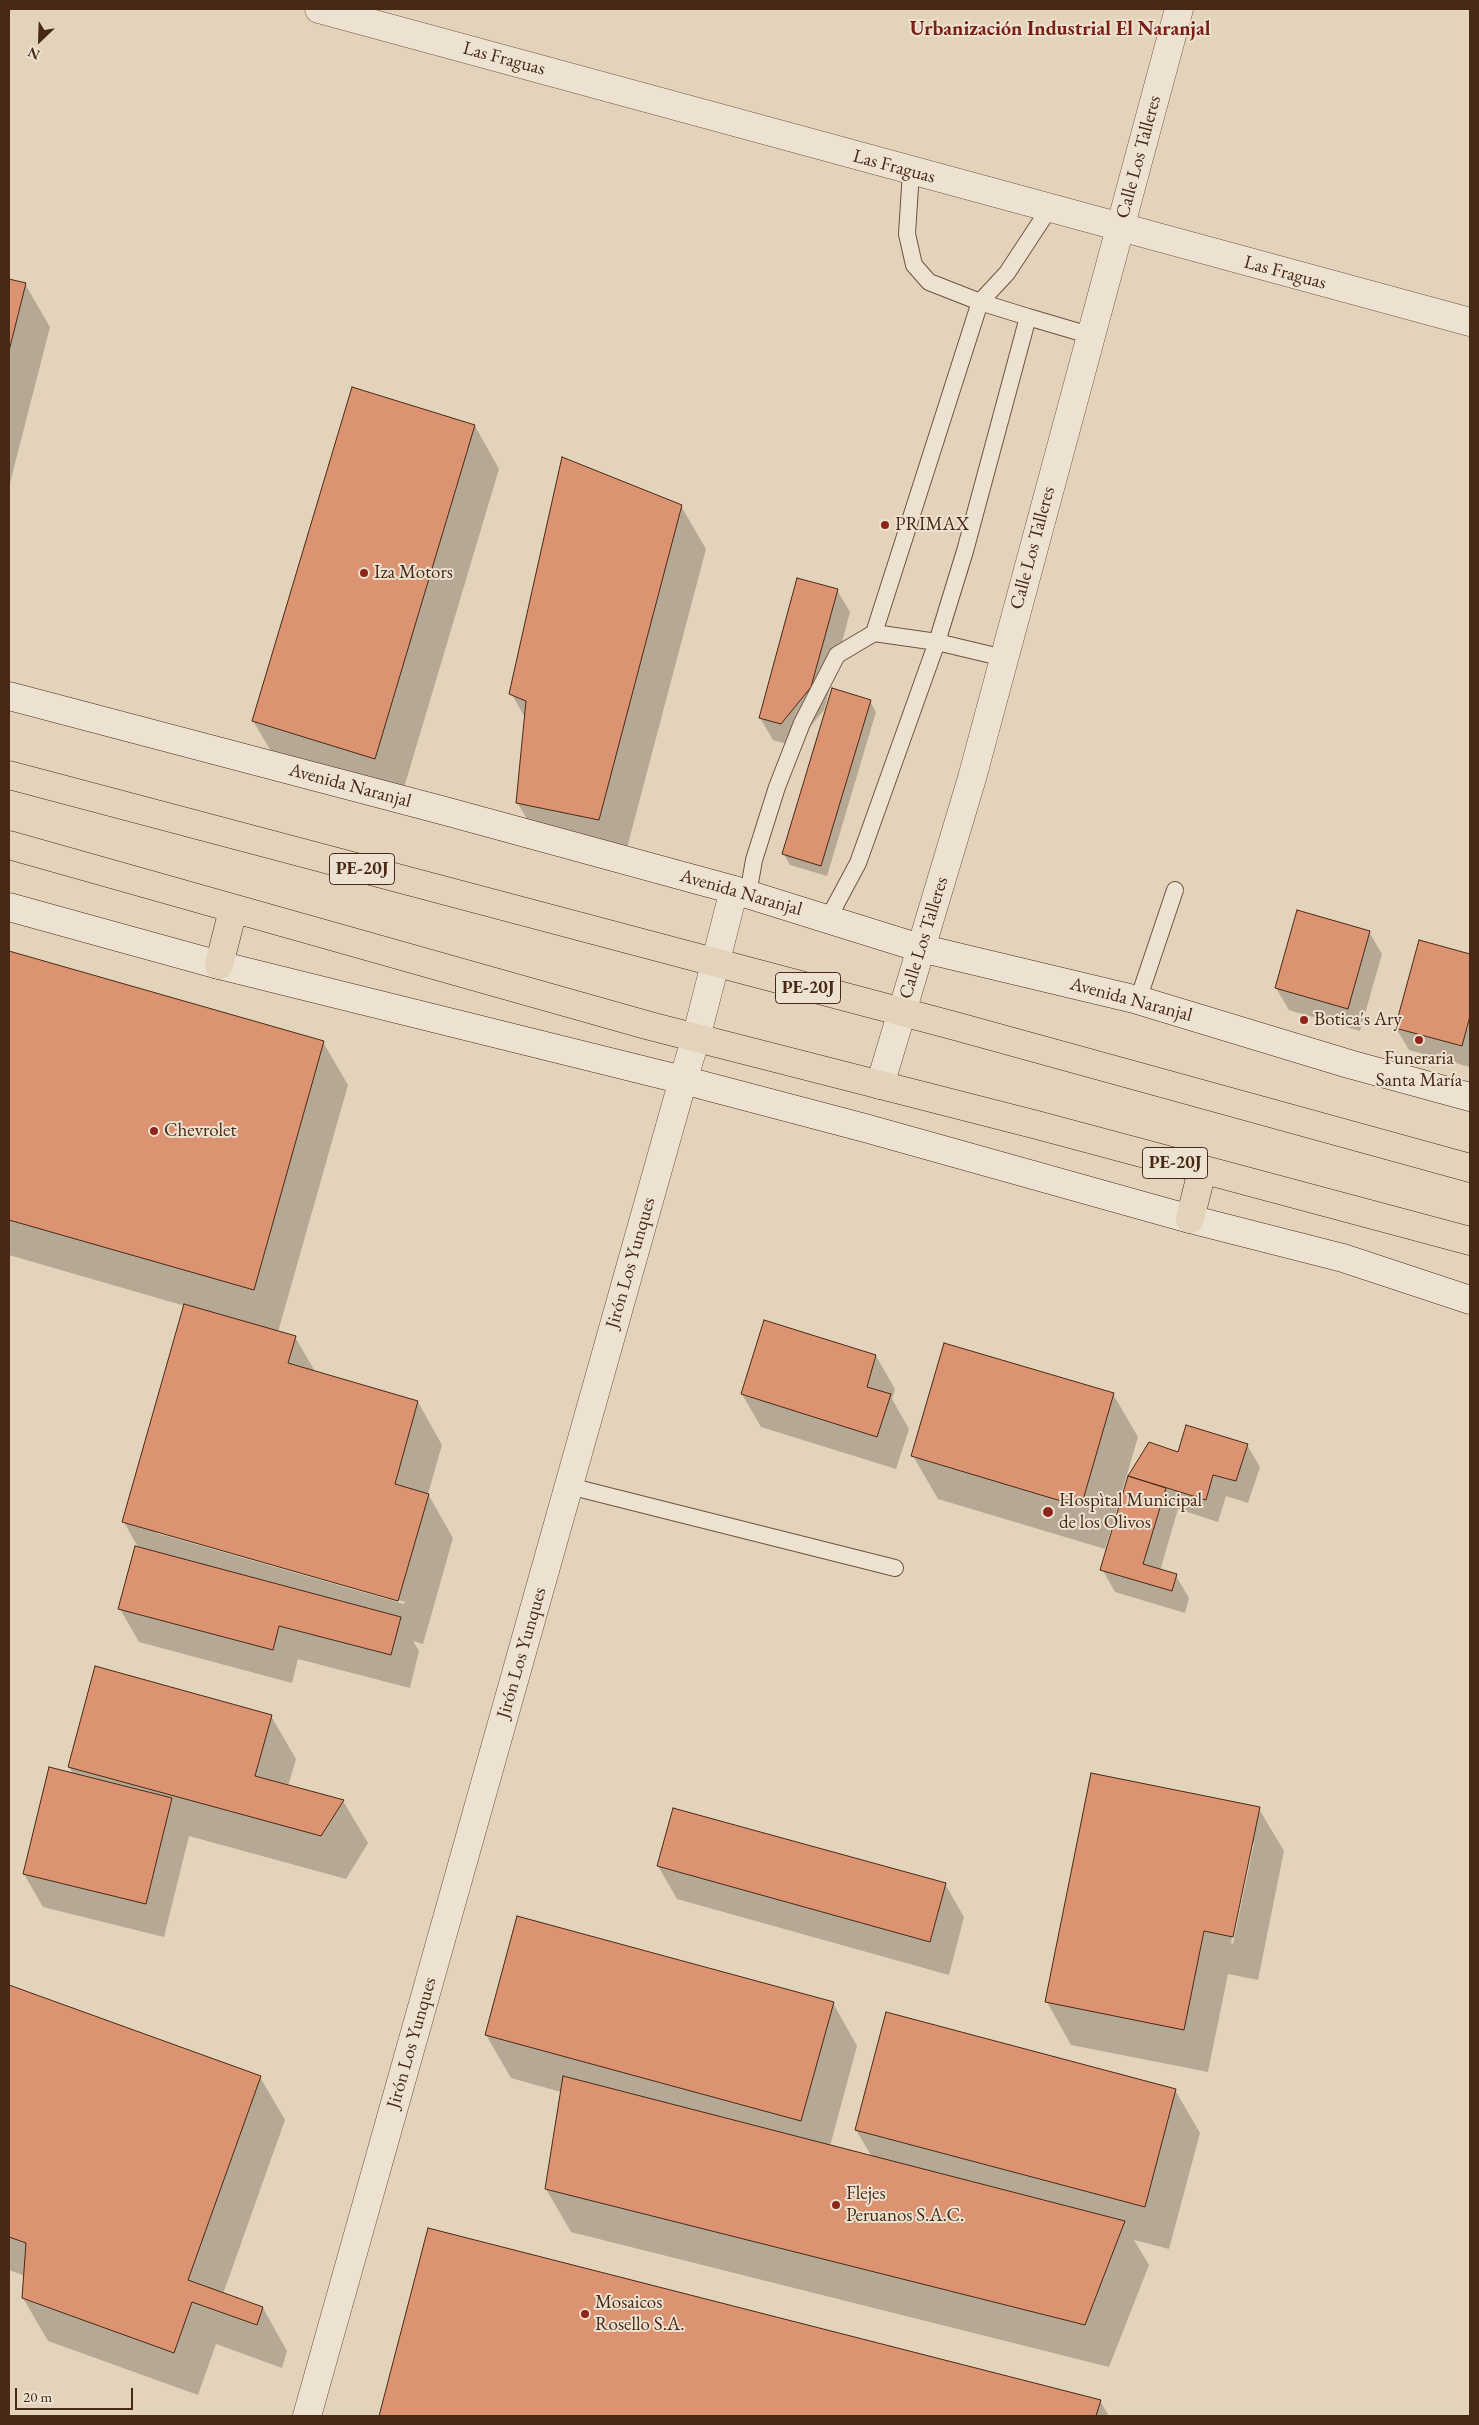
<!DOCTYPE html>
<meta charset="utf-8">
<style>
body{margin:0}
#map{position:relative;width:1479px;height:2425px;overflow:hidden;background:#e3d3ba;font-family:"EB Garamond",serif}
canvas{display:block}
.frame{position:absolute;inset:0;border:10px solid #472915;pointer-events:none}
.north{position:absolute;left:15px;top:15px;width:50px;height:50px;-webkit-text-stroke:4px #ede2d2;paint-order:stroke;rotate:204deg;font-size:14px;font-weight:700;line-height:20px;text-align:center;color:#472915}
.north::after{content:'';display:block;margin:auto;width:18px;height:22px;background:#472915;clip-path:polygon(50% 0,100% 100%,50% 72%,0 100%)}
.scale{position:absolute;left:15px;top:2388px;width:118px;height:22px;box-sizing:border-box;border:2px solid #472915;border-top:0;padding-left:6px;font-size:15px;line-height:18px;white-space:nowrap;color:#472915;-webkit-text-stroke:4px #ede2d2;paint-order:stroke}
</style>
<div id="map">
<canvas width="1479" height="2425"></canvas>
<div class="frame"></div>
<div class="north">N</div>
<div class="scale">20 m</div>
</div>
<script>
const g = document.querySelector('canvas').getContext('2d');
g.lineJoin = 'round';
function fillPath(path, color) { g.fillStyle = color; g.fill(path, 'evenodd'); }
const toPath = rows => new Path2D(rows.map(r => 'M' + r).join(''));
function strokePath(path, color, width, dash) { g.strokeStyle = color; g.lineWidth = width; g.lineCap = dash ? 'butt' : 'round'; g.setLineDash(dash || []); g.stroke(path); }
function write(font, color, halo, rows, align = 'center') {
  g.font = font + ' "EB Garamond",serif'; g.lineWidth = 4; g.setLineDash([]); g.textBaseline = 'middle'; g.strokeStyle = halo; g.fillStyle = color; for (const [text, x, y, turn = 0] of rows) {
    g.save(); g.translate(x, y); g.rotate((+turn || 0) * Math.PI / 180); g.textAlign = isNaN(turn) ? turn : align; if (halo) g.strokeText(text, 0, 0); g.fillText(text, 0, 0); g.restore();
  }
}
const shadow = toPath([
 [9,280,25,284,50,327,9,487],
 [475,426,499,469,400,801,278,763,253,721],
 [681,506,706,549,623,863,542,845,517,802,526,719,511,693],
 [837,590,850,612,824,710,794,746,773,740,760,718],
 [870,701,876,712,827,876,790,865,784,854],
 [1369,932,1382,954,1360,1031,1289,1010,1276,988],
 [1420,941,1470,955,1470,1067,1409,1050,1396,1028],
 [9,953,323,1042,348,1085,278,1332,295,1337,316,1373,418,1402,442,1445,428,1494,453,1538,423,1644,413,1641,419,1651,410,1688,298,1659,292,1683,139,1642,120,1609,139,1549,124,1522,185,1306,9,1255],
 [156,1530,405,1602,404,1604,156,1533],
 [765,1322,876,1356,895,1389,892,1399,909,1429,896,1469,761,1427,742,1394],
 [1113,1394,1138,1437,1105,1549,938,1499,913,1456],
 [1150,1444,1179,1453,1247,1445,1260,1467,1248,1503,1226,1496,1218,1522,1178,1509,1160,1571,1176,1576,1189,1598,1185,1613,1115,1592,1102,1569,1129,1477],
 [271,1716,296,1759,288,1786,343,1801,368,1843,346,1879,189,1836,164,1937,43,1907,24,1874,74,1775,69,1767],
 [1259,1809,1284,1851,1258,1980,1228,1974,1208,2072,1071,2045,1047,2002],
 [1251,1843,1254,1843,1233,1944,1231,1943],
 [658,1866,945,1884,964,1917,949,1975,677,1899],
 [9,1986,260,2077,285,2120,223,2294,263,2308,287,2351,282,2368,216,2344,198,2395,48,2341,23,2298,25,2276,9,2270],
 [833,2003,857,2046,830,2146,872,2157,856,2130,1175,2090,1200,2133,1169,2249,1134,2240,1149,2265,1109,2367,571,2232,546,2189,561,2092,511,2078,486,2035],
 [429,2229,1100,2401,1109,2416,381,2416]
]);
const building = toPath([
 [9,279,26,283,9,351,9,279],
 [352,387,475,425,375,759,252,721,352,387],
 [562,457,682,505,599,820,516,803,526,701,509,694,562,457],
 [797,578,838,589,811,687,781,724,759,718,797,578],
 [832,688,871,700,821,866,782,854,832,688],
 [1297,910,1370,931,1348,1009,1275,988,1297,910],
 [1419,940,1470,954,1470,1016,1462,1046,1395,1028,1419,940],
 [9,951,324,1041,254,1290,9,1220,9,951],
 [184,1304,296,1336,288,1363,418,1401,395,1484,429,1494,398,1601,122,1522,184,1304],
 [764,1320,876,1355,867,1387,891,1394,877,1437,741,1394,764,1320],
 [944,1343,1114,1393,1081,1507,911,1456,944,1343],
 [1186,1425,1248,1444,1236,1481,1213,1475,1206,1500,1128,1476,1149,1442,1178,1452,1186,1425],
 [1128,1476,1166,1488,1143,1564,1177,1574,1172,1591,1100,1570,1128,1476],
 [135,1546,401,1617,391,1655,279,1626,273,1650,118,1609,135,1546],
 [95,1666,272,1715,255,1776,344,1800,321,1836,68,1767,95,1666],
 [49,1767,172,1798,146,1904,23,1874,49,1767],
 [1091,1773,1260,1807,1233,1937,1204,1931,1184,2030,1045,2002,1091,1773],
 [673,1808,946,1883,930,1942,657,1866,673,1808],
 [517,1916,834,2002,801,2121,485,2035,517,1916],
 [9,1985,261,2076,188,2280,263,2307,257,2325,192,2302,174,2353,22,2298,26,2243,9,2237,9,1985],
 [886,2012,1176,2089,1145,2207,855,2130,886,2012],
 [563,2076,1125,2221,1085,2325,545,2189,563,2076],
 [428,2228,1101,2400,1096,2416,379,2416,428,2228]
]);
const service = toPath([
 [911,171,907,234,914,265,929,282,980,302,1007,273,1049,209],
 [874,633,980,302,1028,317],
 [748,894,754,860,777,787,802,723,837,655,874,633,937,642,965,551,1028,317,1089,335],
 [828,919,858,863,937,642,1004,658],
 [1138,1000,1175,890],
 [569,1486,895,1568]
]);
const minor = toPath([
 [319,9,1470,322],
 [880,1085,972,778,1179,9],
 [307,2416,683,1080,696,1038,734,890]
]);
const secondary = toPath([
 [9,696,445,811,734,890,920,948,1138,1000,1349,1064,1470,1097],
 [9,907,219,965,683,1080,865,1128,1190,1219,1343,1258,1470,1300]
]);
const trunk = toPath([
 [9,775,955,1026,1470,1168],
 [9,845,650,1026,1037,1125,1470,1241],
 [219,965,233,910],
 [1190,1219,1202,1171]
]);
const markers = [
 [885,525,5,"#8f2418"],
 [364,573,5,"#8f2418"],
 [1304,1020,5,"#8f2418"],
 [1419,1040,5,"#8f2418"],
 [154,1131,5,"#8f2418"],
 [1048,1512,6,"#8f2418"],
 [836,2205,5,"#8f2418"],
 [585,2314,5,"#8f2418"]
];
const shields = [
 [362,869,65],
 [808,988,65],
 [1175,1163,65]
];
const shieldNames = [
 ["PE-20J",362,869],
 ["PE-20J",808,988],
 ["PE-20J",1175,1163]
];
const streetNames = [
 ["Las Fraguas",504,59,15],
 ["Calle Los Talleres",1139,157,-75],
 ["Las Fraguas",894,167,15],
 ["Las Fraguas",1285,273,15],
 ["Calle Los Talleres",1033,548,-75],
 ["Avenida Naranjal",350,786,15],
 ["Avenida Naranjal",741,893,16],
 ["Calle Los Talleres",924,938,-73],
 ["Avenida Naranjal",1131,1000,15],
 ["Jirón Los Yunques",631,1263,-74],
 ["Jirón Los Yunques",522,1653,-74],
 ["Jirón Los Yunques",412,2043,-74]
];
const poiNames = [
 ["PRIMAX",895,525],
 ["Iza Motors",374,573],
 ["Botica's Ary",1314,1020],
 ["Funeraria",1419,1059,"center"],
 ["Santa María",1419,1081,"center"],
 ["Chevrolet",164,1131],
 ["Hospìtal Municipal",1059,1501],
 ["de los Olivos",1059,1523],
 ["Flejes",846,2194],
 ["Peruanos S.A.C.",846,2216],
 ["Mosaicos",595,2303],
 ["Rosello S.A.",595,2325]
];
const neighbourhoodNames = [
 ["Urbanización Industrial El Naranjal",1060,30]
];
fillPath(shadow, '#0003');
fillPath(building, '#dc9371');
strokePath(building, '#472915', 1);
strokePath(service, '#6e543e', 18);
strokePath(minor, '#6e543e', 29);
strokePath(secondary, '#472915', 29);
strokePath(trunk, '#472915', 29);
strokePath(service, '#ede2d2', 16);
strokePath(minor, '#ede2d2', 28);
strokePath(secondary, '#ede2d2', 28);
strokePath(trunk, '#e3d3ba', 28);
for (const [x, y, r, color] of markers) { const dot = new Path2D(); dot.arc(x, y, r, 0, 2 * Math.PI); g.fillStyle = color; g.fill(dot); strokePath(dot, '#ede2d2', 2); }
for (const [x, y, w] of shields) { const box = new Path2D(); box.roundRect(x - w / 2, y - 15.5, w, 31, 4); g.fillStyle = '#ede2d2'; g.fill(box); strokePath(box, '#472915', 1); }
write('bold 18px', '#472915', null, shieldNames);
write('19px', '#472915', '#ede2d2', streetNames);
write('19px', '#472915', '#ede2d2', poiNames, 'left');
write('bold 20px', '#7a1f14', '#ede2d2', neighbourhoodNames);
</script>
